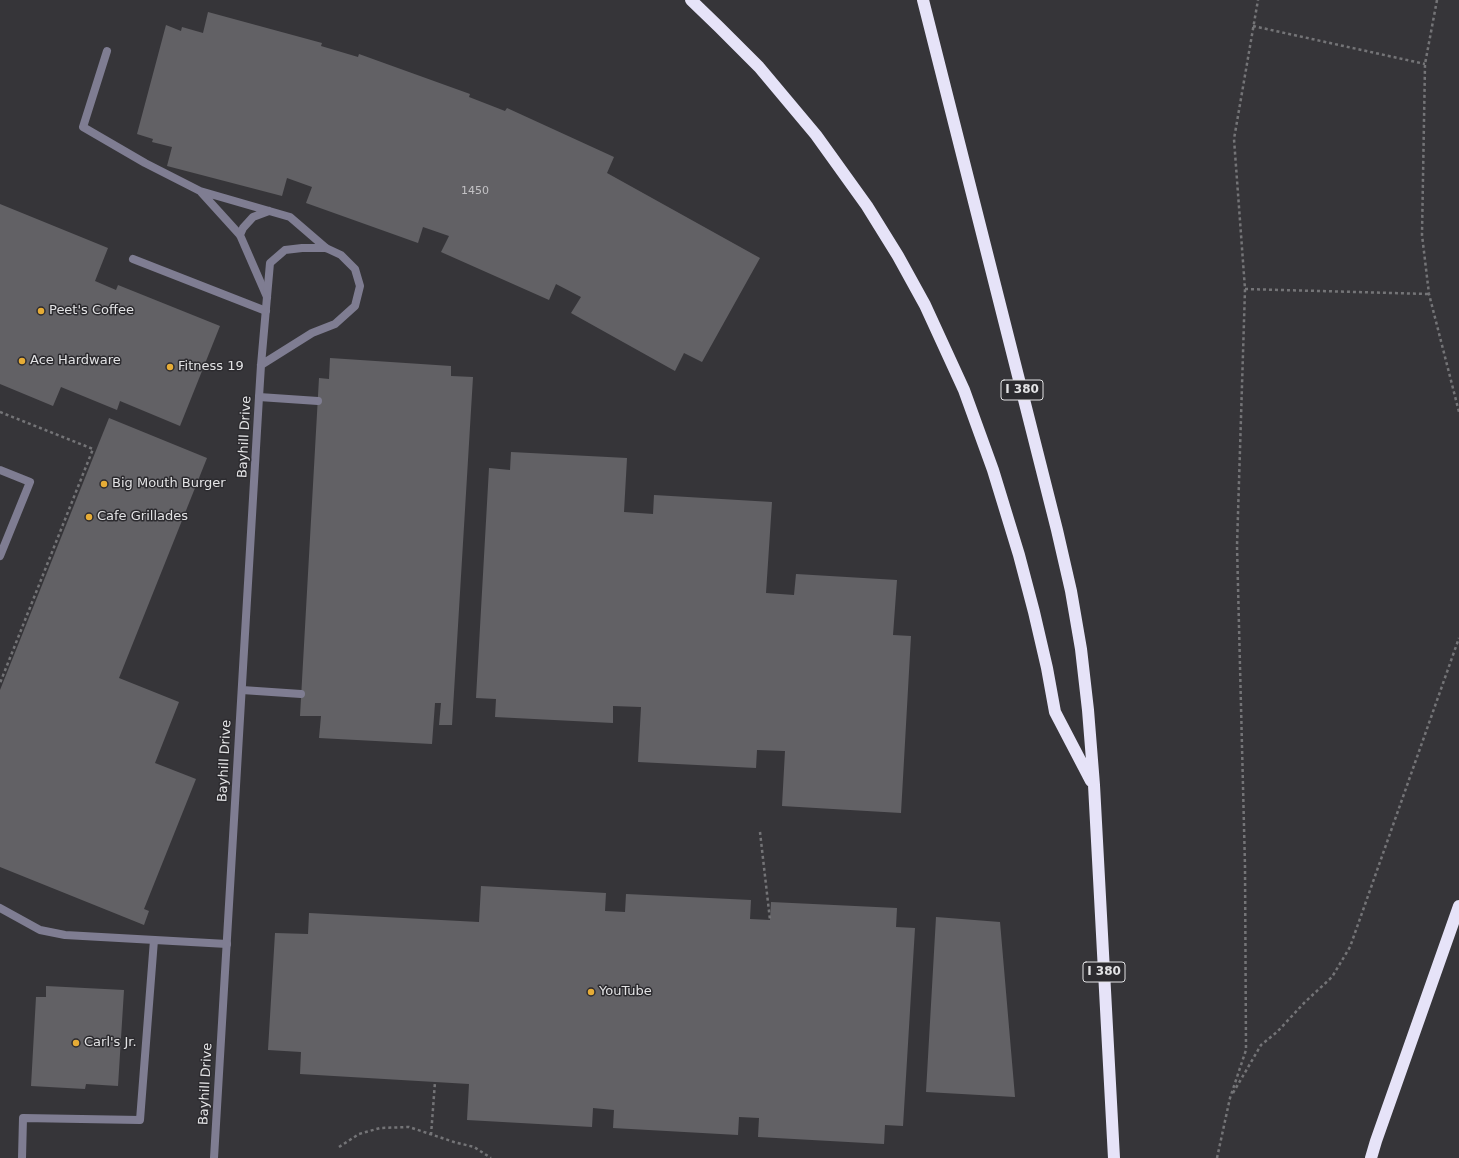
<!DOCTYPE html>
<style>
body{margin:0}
canvas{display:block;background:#363539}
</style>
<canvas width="1459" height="1158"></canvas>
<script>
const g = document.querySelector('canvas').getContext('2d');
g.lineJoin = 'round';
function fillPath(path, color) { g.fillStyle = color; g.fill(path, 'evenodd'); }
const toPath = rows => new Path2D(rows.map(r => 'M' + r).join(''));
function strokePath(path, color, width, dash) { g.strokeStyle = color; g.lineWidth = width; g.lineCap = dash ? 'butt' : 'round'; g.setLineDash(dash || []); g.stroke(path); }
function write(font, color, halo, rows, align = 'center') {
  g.font = font + ' "DejaVu Sans",sans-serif'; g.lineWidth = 3; g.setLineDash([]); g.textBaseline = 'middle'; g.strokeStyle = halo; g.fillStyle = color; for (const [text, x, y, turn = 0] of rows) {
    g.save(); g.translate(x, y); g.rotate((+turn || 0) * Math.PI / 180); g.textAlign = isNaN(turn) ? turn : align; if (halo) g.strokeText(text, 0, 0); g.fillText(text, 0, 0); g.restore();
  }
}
const building = toPath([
 [208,12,322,43,321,46,358,57,359,54,470,94,469,97,505,111,507,108,614,157,607,173,760,258,702,362,684,353,675,371,571,313,581,297,556,284,549,300,441,252,449,236,423,227,418,243,306,203,312,187,287,178,282,196,167,166,172,147,152,142,153,139,137,134,166,25,181,31,182,27,203,33],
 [0,204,108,248,95,281,116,290,118,285,220,326,180,426,120,401,117,410,61,387,53,406,0,384],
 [330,358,451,366,451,376,473,377,452,725,439,725,441,703,435,703,432,744,319,738,321,716,300,716,319,378,329,379],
 [109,418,207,458,119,678,179,702,155,763,196,779,144,909,149,911,144,925,0,867,0,690],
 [511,452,627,458,624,512,653,514,654,495,772,502,766,593,794,595,796,574,897,580,893,635,911,636,901,813,782,806,785,751,757,750,756,768,638,762,641,707,613,706,613,723,495,717,496,699,476,698,489,468,510,470],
 [481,886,606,893,605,911,625,912,626,894,751,900,750,919,770,920,771,902,897,908,896,927,915,928,903,1126,885,1125,884,1144,758,1137,759,1118,739,1117,738,1135,613,1128,614,1110,593,1108,592,1127,467,1120,469,1084,300,1074,301,1052,268,1050,275,933,308,934,309,913,479,922],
 [936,917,1000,922,1015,1097,926,1092],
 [46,986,124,990,118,1086,86,1084,85,1089,31,1086,36,997,46,997]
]);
const path = toPath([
 [1437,0,1425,64,1422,235,1429,294,1459,412],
 [1253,26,1425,64],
 [1245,289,1429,294],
 [0,412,93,449,0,683],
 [760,832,770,920],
 [1233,1093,1261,1045,1277,1032,1305,1002,1332,977,1350,947,1459,638],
 [431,1135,435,1082],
 [339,1147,359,1134,380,1128,409,1127,454,1142,474,1147,491,1158],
 [1217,1158,1230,1098,1246,1050,1245,866,1237,546,1245,289,1234,139,1258,0]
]);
const lane = toPath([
 [107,51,83,127,145,163,200,191,290,217,326,248],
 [201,192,240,235,267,297],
 [240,235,243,228,253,217,269,211],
 [133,259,266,311],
 [259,397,318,401],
 [0,470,30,482,0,556],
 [242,690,301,694],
 [0,908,40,930,65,935,227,944],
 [22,1158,23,1118,140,1120,154,940]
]);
const street = toPath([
 [214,1158,259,397,261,365,270,263,285,250,302,248,326,248,341,255,355,269,360,286,355,306,335,324,312,333,261,365]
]);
const highway = toPath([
 [691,0,719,27,759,67,816,135,867,206,898,256,925,305,964,390,993,470,1019,555,1034,612,1047,668,1055,712,1091,781],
 [923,0,1057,530,1071,591,1081,649,1088,710,1094,785,1114,1158],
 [1371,1158,1376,1141,1459,906]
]);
const markers = [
 [41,311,4,"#e6ac36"],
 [22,361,4,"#e6ac36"],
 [170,367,4,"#e6ac36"],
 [104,484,4,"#e6ac36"],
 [89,517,4,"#e6ac36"],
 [591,992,4,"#e6ac36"],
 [76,1043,4,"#e6ac36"]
];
const numberNames = [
 ["1450",475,191]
];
const shields = [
 [1022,390,42],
 [1104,972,42]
];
const shieldNames = [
 ["I 380",1022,390],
 ["I 380",1104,972]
];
const poiNames = [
 ["Peet's Coffee",49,311],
 ["Ace Hardware",30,361],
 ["Fitness 19",178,367],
 ["Big Mouth Burger",112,484],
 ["Cafe Grillades",97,517],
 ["YouTube",599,992],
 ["Carl's Jr.",84,1043]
];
const streetNames = [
 ["Bayhill Drive",245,437,-87],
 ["Bayhill Drive",225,761,-87],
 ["Bayhill Drive",206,1084,-87]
];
fillPath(building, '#626165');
strokePath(path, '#747477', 2.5, [3, 3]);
strokePath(lane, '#7f7d92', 8);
strokePath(street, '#7f7d92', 8);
strokePath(highway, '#e6e3f8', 12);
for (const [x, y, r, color] of markers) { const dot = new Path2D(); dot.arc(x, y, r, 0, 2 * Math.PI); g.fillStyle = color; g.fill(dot); strokePath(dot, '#2c2b2f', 1.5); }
write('11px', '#c3c2c5', null, numberNames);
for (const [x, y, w] of shields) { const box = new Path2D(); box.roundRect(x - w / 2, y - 10, w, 20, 3); g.fillStyle = '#2c2b2f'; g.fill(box); strokePath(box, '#e3e3e5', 1); }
write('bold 12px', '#e3e3e5', null, shieldNames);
write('13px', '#e3e3e5', '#2c2b2f', poiNames, 'left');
write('13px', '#e3e3e5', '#2c2b2f', streetNames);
</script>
